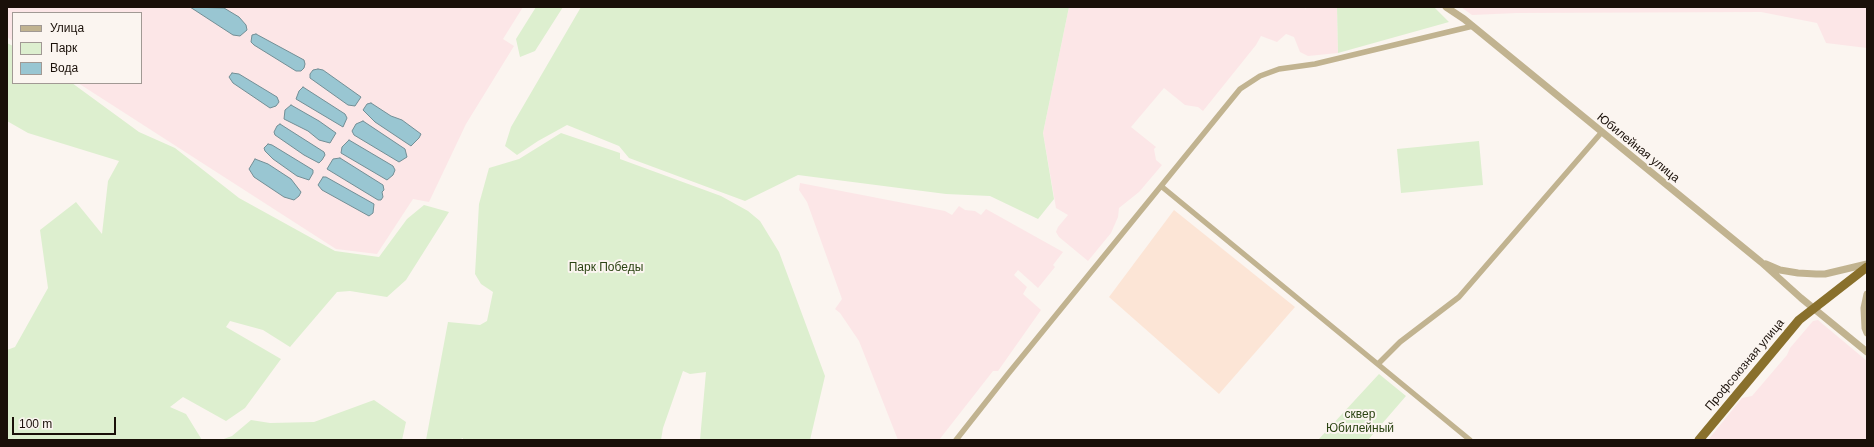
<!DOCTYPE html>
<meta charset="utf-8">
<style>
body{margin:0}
#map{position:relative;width:1874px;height:447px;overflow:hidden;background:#fbf5f0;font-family:Helvetica,sans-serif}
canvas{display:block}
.frame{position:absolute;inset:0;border:8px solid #1a1009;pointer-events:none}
.legend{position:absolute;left:12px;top:12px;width:130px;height:72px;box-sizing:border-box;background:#fbf5f0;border:1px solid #a19994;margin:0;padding:5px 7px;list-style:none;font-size:12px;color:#1a1009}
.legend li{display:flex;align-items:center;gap:8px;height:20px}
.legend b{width:20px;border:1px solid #a19994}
.scale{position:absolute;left:12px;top:417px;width:104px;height:18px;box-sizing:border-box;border:2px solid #1a1009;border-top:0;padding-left:5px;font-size:12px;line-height:14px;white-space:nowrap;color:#1a1009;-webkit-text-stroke:3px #fbf5f0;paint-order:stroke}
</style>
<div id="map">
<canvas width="1874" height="447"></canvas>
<div class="frame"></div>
<ul class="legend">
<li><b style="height:5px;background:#c1b390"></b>Улица</li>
<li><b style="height:11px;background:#ddefcf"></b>Парк</li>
<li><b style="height:11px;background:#99c6d2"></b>Вода</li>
</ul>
<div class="scale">100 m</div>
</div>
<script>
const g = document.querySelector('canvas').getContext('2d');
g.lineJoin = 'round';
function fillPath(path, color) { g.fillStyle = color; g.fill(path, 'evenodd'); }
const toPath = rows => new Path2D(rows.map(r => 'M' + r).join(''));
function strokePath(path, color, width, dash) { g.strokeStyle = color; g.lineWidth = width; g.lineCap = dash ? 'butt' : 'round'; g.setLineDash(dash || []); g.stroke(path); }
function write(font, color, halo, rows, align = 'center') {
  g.font = font + ' Helvetica,sans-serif'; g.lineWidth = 4; g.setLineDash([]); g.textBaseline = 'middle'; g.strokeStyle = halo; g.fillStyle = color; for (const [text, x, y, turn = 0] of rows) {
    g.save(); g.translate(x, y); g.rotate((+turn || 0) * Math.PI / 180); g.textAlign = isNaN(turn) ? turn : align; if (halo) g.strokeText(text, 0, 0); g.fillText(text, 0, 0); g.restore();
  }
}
const built = toPath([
 [1174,210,1295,307,1219,394,1109,297]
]);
const industrial = toPath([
 [7,7,523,7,503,39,514,46,466,124,429,202,413,199,377,254,336,249,78,83,141,83,141,13,13,13,13,41,7,37],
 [1069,7,1306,7,1305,10,1307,7,1337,7,1338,53,1308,56,1300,52,1294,37,1286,34,1277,42,1261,36,1256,45,1203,111,1198,107,1185,105,1164,88,1131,127,1156,147,1154,149,1156,160,1162,165,1139,192,1119,208,1118,217,1111,233,1088,261,1059,237,1056,232,1058,227,1068,215,1056,208,1043,133],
 [1461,7,1867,7,1867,48,1826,43,1817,23,1761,12,1517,13,1472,15],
 [800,183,945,211,952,215,959,206,965,210,975,211,981,215,986,209,1063,252,1053,265,1055,267,1038,288,1018,270,1014,275,1027,287,1023,294,1041,310,998,371,993,371,939,440,898,440,859,341,840,313,835,309,842,299,807,202,799,190],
 [1818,320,1867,361,1867,440,1708,440,1742,398,1752,396,1787,355,1790,348,1813,321]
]);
const green = toPath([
 [536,7,563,7,535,51,520,57,516,39],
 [581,7,1069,7,1043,133,1054,199,1038,219,990,196,946,194,798,175,745,201,629,158,619,146,567,125,538,141,517,155,505,146,511,127],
 [1337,7,1434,7,1449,22,1338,53],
 [7,43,13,46,13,83,72,83,139,132,175,148,239,198,335,251,379,257,407,219,424,205,449,212,406,280,387,297,350,291,337,292,290,347,263,330,230,321,226,327,281,359,245,408,226,421,183,397,170,407,186,414,202,440,7,440,7,350,15,347,48,288,40,230,76,202,102,234,108,181,119,161,28,133,7,121],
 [561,133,620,153,620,159,721,196,748,211,760,221,779,252,825,376,810,440,700,440,706,372,690,374,683,371,663,428,661,440,463,440,463,438,458,440,426,440,448,322,480,325,487,321,493,292,481,284,475,274,479,204,489,168,519,159],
 [1479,141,1483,185,1401,193,1397,149],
 [1379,374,1406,396,1368,440,1318,440],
 [374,400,406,422,402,440,221,440,232,436,251,420,270,423,314,422]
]);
const water = toPath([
 [190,7,224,8,239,17,246,25,247,30,240,36,233,35,190,7],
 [256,34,304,60,305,64,304,68,301,71,296,71,254,45,251,42,252,35,256,34],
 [318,69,323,70,361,97,355,106,348,105,310,78,310,74,313,70,318,69],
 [232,73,239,74,277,97,279,102,276,106,270,108,233,83,229,77,232,73],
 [303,87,345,114,347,118,343,127,296,99,299,91,303,87],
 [371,103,391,116,402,120,421,134,419,138,411,146,375,122,363,110,367,104,371,103],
 [291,105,319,121,336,133,330,143,319,140,308,131,284,119,285,110,291,105],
 [363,121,405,149,407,157,399,162,354,135,352,131,356,124,363,121],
 [280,124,324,152,325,155,322,160,319,163,304,155,275,135,274,132,277,126,280,124],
 [349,140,393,166,395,170,393,175,387,180,341,153,342,147,349,140],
 [268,144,272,145,313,170,313,173,309,180,297,176,273,159,265,151,264,148,268,144],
 [340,158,383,185,384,190,382,192,383,197,381,200,378,200,327,169,333,159,340,158],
 [255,159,268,164,291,179,301,192,299,196,294,200,284,197,254,177,249,169,255,159],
 [323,177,326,177,374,204,373,213,369,216,322,190,318,185,323,177]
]);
const minor = toPath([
 [1161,186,1470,440],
 [1378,364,1400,342,1459,297,1601,133],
 [956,440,1008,374,1240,89,1260,76,1279,69,1315,64,1473,26]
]);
const tertiary = toPath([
 [1446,7,1464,19,1761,262,1801,298,1867,352],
 [1766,264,1780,270,1798,273,1816,274,1825,274,1867,264],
 [1867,294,1864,308,1865,328,1867,333]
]);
const trunk = toPath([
 [1699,440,1799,320,1867,267]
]);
const streetNames = [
 ["Юбилейная улица",1638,148,39],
 ["Профсоюзная улица",1745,365,-50]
];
const parkNames = [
 ["Парк Победы",606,268],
 ["сквер",1360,415],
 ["Юбилейный",1360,429]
];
fillPath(built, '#fce5d6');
fillPath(industrial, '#fce6e7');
fillPath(green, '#ddefcf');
fillPath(water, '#99c6d2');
strokePath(water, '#738f96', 1);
strokePath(minor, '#c1b390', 5.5);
strokePath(tertiary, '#c1b390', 7);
strokePath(trunk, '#89702c', 9);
write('12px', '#1a1009', '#fbf5f0', streetNames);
write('12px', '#2b4312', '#fbf5f0', parkNames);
</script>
